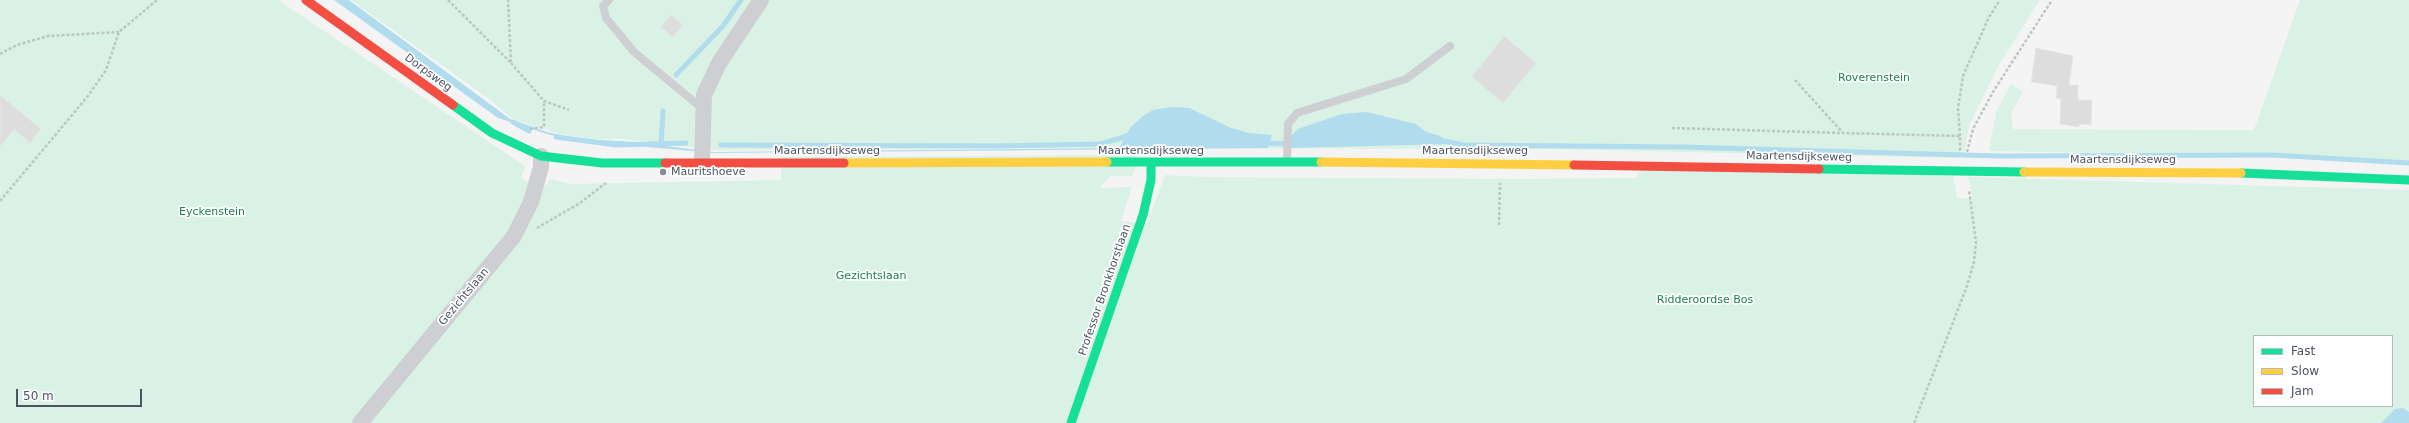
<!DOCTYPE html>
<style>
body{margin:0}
#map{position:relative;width:2409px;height:423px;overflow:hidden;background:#f4f4f4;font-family:"DejaVu Sans",sans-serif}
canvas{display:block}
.legend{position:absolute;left:2253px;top:335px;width:140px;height:72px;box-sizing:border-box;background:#fff;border:1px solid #b7bbbf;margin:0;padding:5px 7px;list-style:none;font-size:12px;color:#4b5460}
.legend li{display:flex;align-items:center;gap:8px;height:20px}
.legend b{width:20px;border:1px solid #b7bbbf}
.scale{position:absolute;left:16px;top:389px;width:126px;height:18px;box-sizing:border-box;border:2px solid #4b5460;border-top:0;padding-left:5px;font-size:12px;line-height:14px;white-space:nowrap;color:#4b5460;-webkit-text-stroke:3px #fff;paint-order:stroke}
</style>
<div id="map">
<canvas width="2409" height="423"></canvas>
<ul class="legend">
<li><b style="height:5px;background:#16e098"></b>Fast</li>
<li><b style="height:5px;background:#ffcf43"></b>Slow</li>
<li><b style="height:5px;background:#f24e42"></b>Jam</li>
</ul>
<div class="scale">50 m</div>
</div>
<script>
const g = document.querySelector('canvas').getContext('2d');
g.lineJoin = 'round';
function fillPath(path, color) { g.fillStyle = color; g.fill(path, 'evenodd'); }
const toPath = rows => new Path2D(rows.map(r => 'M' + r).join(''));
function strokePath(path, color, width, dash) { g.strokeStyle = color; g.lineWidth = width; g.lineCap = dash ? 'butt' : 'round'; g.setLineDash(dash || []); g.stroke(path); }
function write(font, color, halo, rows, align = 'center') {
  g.font = font + ' "DejaVu Sans",sans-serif'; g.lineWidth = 3.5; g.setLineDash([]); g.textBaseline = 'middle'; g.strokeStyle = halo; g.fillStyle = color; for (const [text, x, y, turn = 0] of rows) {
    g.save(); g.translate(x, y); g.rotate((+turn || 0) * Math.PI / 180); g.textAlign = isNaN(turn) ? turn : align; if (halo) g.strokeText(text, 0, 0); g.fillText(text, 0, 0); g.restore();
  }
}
const green = toPath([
 [0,0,278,0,525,166,521,178,531,185,548,185,549,179,572,184,781,180,781,157,1140,155,1132,176,1110,176,1100,188,1132,187,1121,221,1147,224,1165,175,1204,177,1511,179,1636,178,1641,170,1953,176,1957,198,1973,199,1968,177,2409,190,2409,423,0,423],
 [2254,336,2392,336,2392,406,2254,406],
 [351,0,2040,0,1997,68,1969,126,1965,151,1961,151,1960,158,1546,149,1057,148,714,150,623,139,590,139,550,132,550,130,535,127,511,118,489,99],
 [2300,0,2409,0,2409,162,2265,156,1989,151,1996,112,2011,84,2023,92,2011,113,2013,129,2254,130]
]);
const water = toPath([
 [334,0,349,0,510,119,550,133,584,139,636,142,713,152,1119,148,1130,128,1143,116,1153,110,1172,107,1189,108,1231,128,1249,133,1272,135,1268,148,947,151,713,153,582,141,550,135,498,118],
 [1366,112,1416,124,1426,132,1440,136,1451,144,1291,148,1291,136,1298,129,1342,114],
 [2403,408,2409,412,2409,423,2381,423,2395,409]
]);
const stream = toPath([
 [676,75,723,26,741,0],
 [513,122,529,131],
 [556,137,616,145,686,143],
 [1445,141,1463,145,1682,147,1999,156,2273,155,2409,163],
 [1263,143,1289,144],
 [661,144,663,111],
 [721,145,996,146,1100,144,1131,135]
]);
const building = toPath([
 [671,15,683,25,673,37,661,27,671,15],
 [1504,36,1536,63,1503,103,1472,77,1504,36],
 [2036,48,2073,56,2069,85,2078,85,2078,100,2092,100,2091,125,2079,124,2079,127,2060,124,2061,99,2056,98,2057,86,2031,82,2036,48],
 [0,95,41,129,30,143,14,129,0,147,0,95]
]);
const path = toPath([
 [448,0,511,63,508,0],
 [0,54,17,45,48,36,119,32],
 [511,63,544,101,569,110],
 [1795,80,1843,133,1960,136,1960,153],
 [1672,128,1842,133],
 [530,129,544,127,544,101],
 [1960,136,1958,108,1963,76,1989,17,2000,0],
 [1967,152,1973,129,1993,92,2052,0],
 [0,201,88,96,106,70,119,32,157,0],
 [1499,225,1500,183],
 [537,228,580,203,606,183],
 [1914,423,1967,286,1974,262,1976,242,1969,190]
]);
const lane = toPath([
 [609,0,603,6,606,18,634,52,703,109],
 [1287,161,1288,124,1297,113,1406,79,1450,46]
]);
const street = toPath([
 [702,163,704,95,719,63,761,0],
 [360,423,514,236,531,202,541,167,541,156]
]);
const fast = toPath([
 [453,105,492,133,541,156,602,163,665,163],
 [1107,162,1321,162],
 [1819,169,2024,172],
 [2241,173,2409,180],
 [1071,423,1143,215,1151,180,1151,163]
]);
const slow = toPath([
 [1321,162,1574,165],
 [844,163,1107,162],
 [2024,172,2241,173]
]);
const jam = toPath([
 [306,0,453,105],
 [665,163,844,163],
 [1574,165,1819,169]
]);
const markers = [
 [663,172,4,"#868c94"]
];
const streetNames = [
 ["Dorpsweg",428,73,36],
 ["Maartensdijkseweg",827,151],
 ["Maartensdijkseweg",1151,151],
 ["Maartensdijkseweg",1475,151],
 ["Maartensdijkseweg",1799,157,1],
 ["Maartensdijkseweg",2123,160],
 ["Professor Bronkhorstlaan",1105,290,-71],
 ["Gezichtslaan",464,297,-50]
];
const parkNames = [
 ["Roverenstein",1874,78],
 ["Eyckenstein",212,212],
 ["Gezichtslaan",871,276],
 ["Ridderoordse Bos",1705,300]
];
const poiNames = [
 ["Mauritshoeve",671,172]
];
fillPath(green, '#daf1e5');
fillPath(water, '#b1dced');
strokePath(stream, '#b1dced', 5);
fillPath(building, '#ddddde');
strokePath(building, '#e5e6e7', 1);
strokePath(path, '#bcc6c4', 2.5, [3, 2]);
strokePath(lane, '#cecfd2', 8);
strokePath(street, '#cecfd2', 16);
strokePath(fast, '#16e098', 9);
strokePath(slow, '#ffcf43', 9);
strokePath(jam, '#f24e42', 9);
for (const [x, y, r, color] of markers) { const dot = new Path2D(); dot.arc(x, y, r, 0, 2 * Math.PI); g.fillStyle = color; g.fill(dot); strokePath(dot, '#fff', 1.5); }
write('11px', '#4b5460', '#fff', streetNames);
write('11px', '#1c8156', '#fff', parkNames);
write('11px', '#4b5460', '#fff', poiNames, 'left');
</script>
